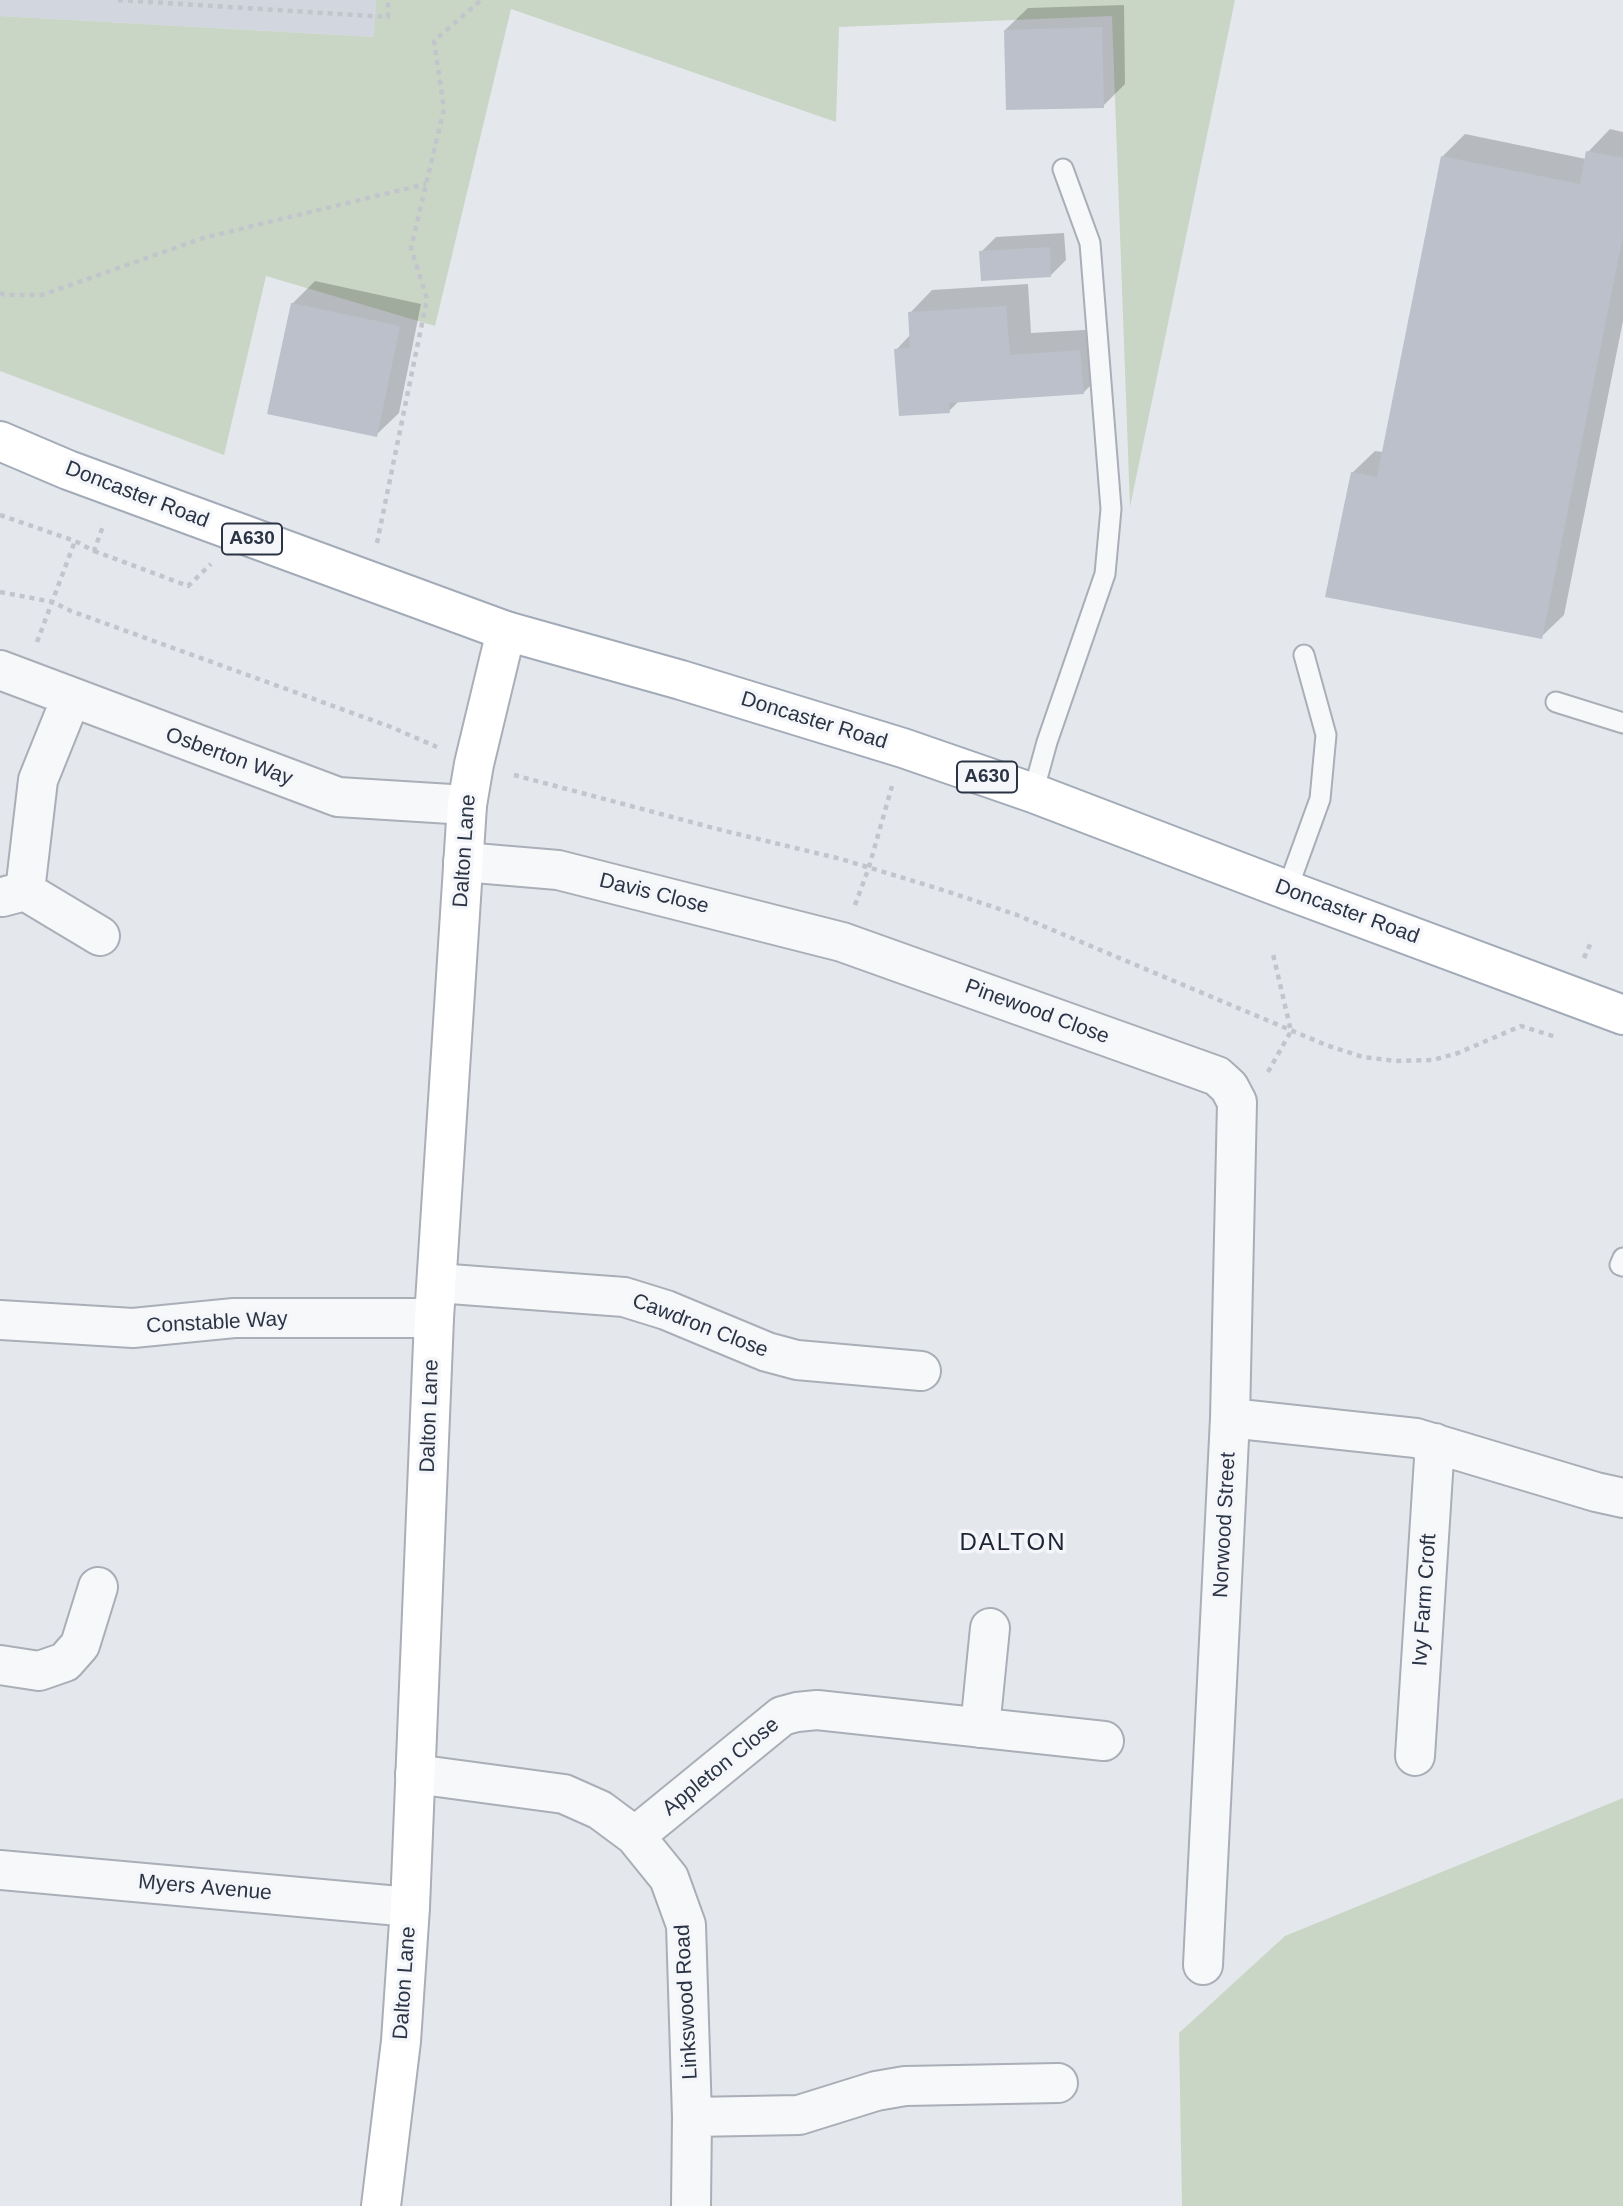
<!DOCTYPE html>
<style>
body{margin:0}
canvas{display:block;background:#e4e7ec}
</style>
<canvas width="1623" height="2206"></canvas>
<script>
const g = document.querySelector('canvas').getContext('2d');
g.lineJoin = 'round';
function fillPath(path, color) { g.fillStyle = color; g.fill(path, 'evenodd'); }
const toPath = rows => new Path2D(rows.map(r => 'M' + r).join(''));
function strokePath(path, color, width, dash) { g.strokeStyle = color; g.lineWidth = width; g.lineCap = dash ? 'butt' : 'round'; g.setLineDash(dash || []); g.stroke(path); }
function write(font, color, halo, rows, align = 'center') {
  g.font = font + ' Helvetica,sans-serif'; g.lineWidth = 7; g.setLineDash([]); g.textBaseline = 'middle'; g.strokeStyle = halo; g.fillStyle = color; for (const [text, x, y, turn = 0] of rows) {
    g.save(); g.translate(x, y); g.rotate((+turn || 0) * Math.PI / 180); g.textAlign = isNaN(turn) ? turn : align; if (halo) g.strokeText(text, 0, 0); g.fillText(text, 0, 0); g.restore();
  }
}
const built = toPath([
 [0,0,376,0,375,37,0,16]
]);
const green = toPath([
 [376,0,1235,0,1130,507,1112,16,839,27,836,122,511,9,435,326,266,276,224,455,0,371,0,16,374,37],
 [1623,1798,1623,2206,1182,2206,1179,2033,1285,1936]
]);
const shadow = toPath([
 [1124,5,1125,84,1103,106,1005,30,1028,8],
 [1610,129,1623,132,1623,321,1564,615,1541,637,1352,473,1375,451,1383,452,1442,157,1465,134,1586,159,1588,152],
 [1064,233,1066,260,1051,275,981,252,996,237],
 [315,281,421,304,399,413,376,435,292,304],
 [1028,284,1031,333,1102,329,1106,370,1083,393,959,401,949,411,896,350,911,334,910,313,932,290]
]);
const building = toPath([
 [1102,27,1104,108,1006,110,1004,30],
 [1586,151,1623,158,1623,236,1542,639,1325,597,1351,472,1377,477,1441,156,1580,184],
 [1050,247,1051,277,981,281,979,251],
 [291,303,400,326,377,437,267,414],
 [1006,306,1010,355,1080,350,1084,394,949,403,950,413,899,416,894,349,910,348,908,312]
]);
const path = toPath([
 [118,0,388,17,388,0],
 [0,293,5,295,42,295,203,238,426,184],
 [0,515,75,541,94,551,103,526],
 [377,543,427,299,411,248,444,109,434,41,481,0],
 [94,551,188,586,211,564],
 [0,592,53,602,71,611,391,727,437,747],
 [37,642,75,541],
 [514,775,725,831,841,859,946,891,1017,915,1326,1045,1363,1057,1396,1061,1433,1060,1458,1053,1521,1026,1556,1037],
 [855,905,869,867,892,786],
 [1584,958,1592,940],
 [1268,1072,1291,1031,1273,954]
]);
const lane = toPath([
 [1556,702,1623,723],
 [1033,793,1047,742,1105,574,1111,509,1090,243,1063,169],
 [1287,890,1320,799,1326,735,1304,655],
 [1623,1258,1620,1265,1623,1266]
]);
const street = toPath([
 [0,670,338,797,467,805],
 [463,862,558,870,842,942,1217,1076,1229,1087,1237,1102,1230,1418,1203,1965],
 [25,891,38,780,71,698],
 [2,897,25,891,100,936],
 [437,1283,624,1297,666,1310,767,1352,797,1360,921,1371],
 [0,1320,133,1328,234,1318,434,1318],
 [1230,1418,1416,1438,1596,1492,1623,1498],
 [0,1665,39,1671,65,1662,80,1645,98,1587],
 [980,1728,990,1628],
 [1415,1756,1435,1443],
 [415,1774,564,1794,600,1810,635,1836,669,1878,686,1925,692,2117,691,2206],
 [635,1836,782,1716,797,1712,817,1710,1104,1741],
 [0,1870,410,1907],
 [692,2117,799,2115,876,2091,905,2086,1058,2083]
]);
const secondary = toPath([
 [381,2206,401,2041,410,1907,434,1318,467,805,474,764,506,631]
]);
const primary = toPath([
 [0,441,68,470,506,631,681,680,903,748,1033,793,1287,890,1623,1015]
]);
const shields = [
 [252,539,60],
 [987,777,60]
];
const shieldNames = [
 ["A630",252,539],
 ["A630",987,777]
];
const streetNames = [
 ["Doncaster Road",137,495,21],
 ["Doncaster Road",814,721,17],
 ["Osberton Way",229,757,20],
 ["Dalton Lane",465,851,-86],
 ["Davis Close",654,894,14],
 ["Doncaster Road",1347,912,20],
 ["Pinewood Close",1037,1012,20],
 ["Constable Way",217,1323,-3],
 ["Cawdron Close",700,1326,21],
 ["Dalton Lane",430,1416,-88],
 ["Norwood Street",1225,1525,-87],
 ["Ivy Farm Croft",1425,1600,-86],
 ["Appleton Close",721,1767,-39],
 ["Myers Avenue",205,1888,5],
 ["Dalton Lane",405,1983,-86],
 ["Linkswood Road",687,2002,-93]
];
const quarterNames = [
 ["DALTON",1013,1543]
];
fillPath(built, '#d2d6de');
fillPath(green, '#c9d6c5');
fillPath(shadow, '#0003');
fillPath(building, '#bbc0ca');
strokePath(lane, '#a9aeb7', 23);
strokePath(street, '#a9aeb7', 42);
strokePath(secondary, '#a9aeb7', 42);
strokePath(primary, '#a3abb8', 42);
strokePath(path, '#c2c5cb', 4.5, [5, 5]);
strokePath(lane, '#f7f8fa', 19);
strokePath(street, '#f7f8fa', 38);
strokePath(secondary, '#fff', 38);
strokePath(primary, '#fff', 38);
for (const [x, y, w] of shields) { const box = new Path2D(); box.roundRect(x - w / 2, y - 15.5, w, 31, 5); g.fillStyle = '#f4f6f9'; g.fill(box); strokePath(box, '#2b3445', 2); }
write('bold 19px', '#2b3445', null, shieldNames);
write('21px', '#2b3445', '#f4f6f9', streetNames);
g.letterSpacing = '2px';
write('24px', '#1d2536', '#f4f6f9', quarterNames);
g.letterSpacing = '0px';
</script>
